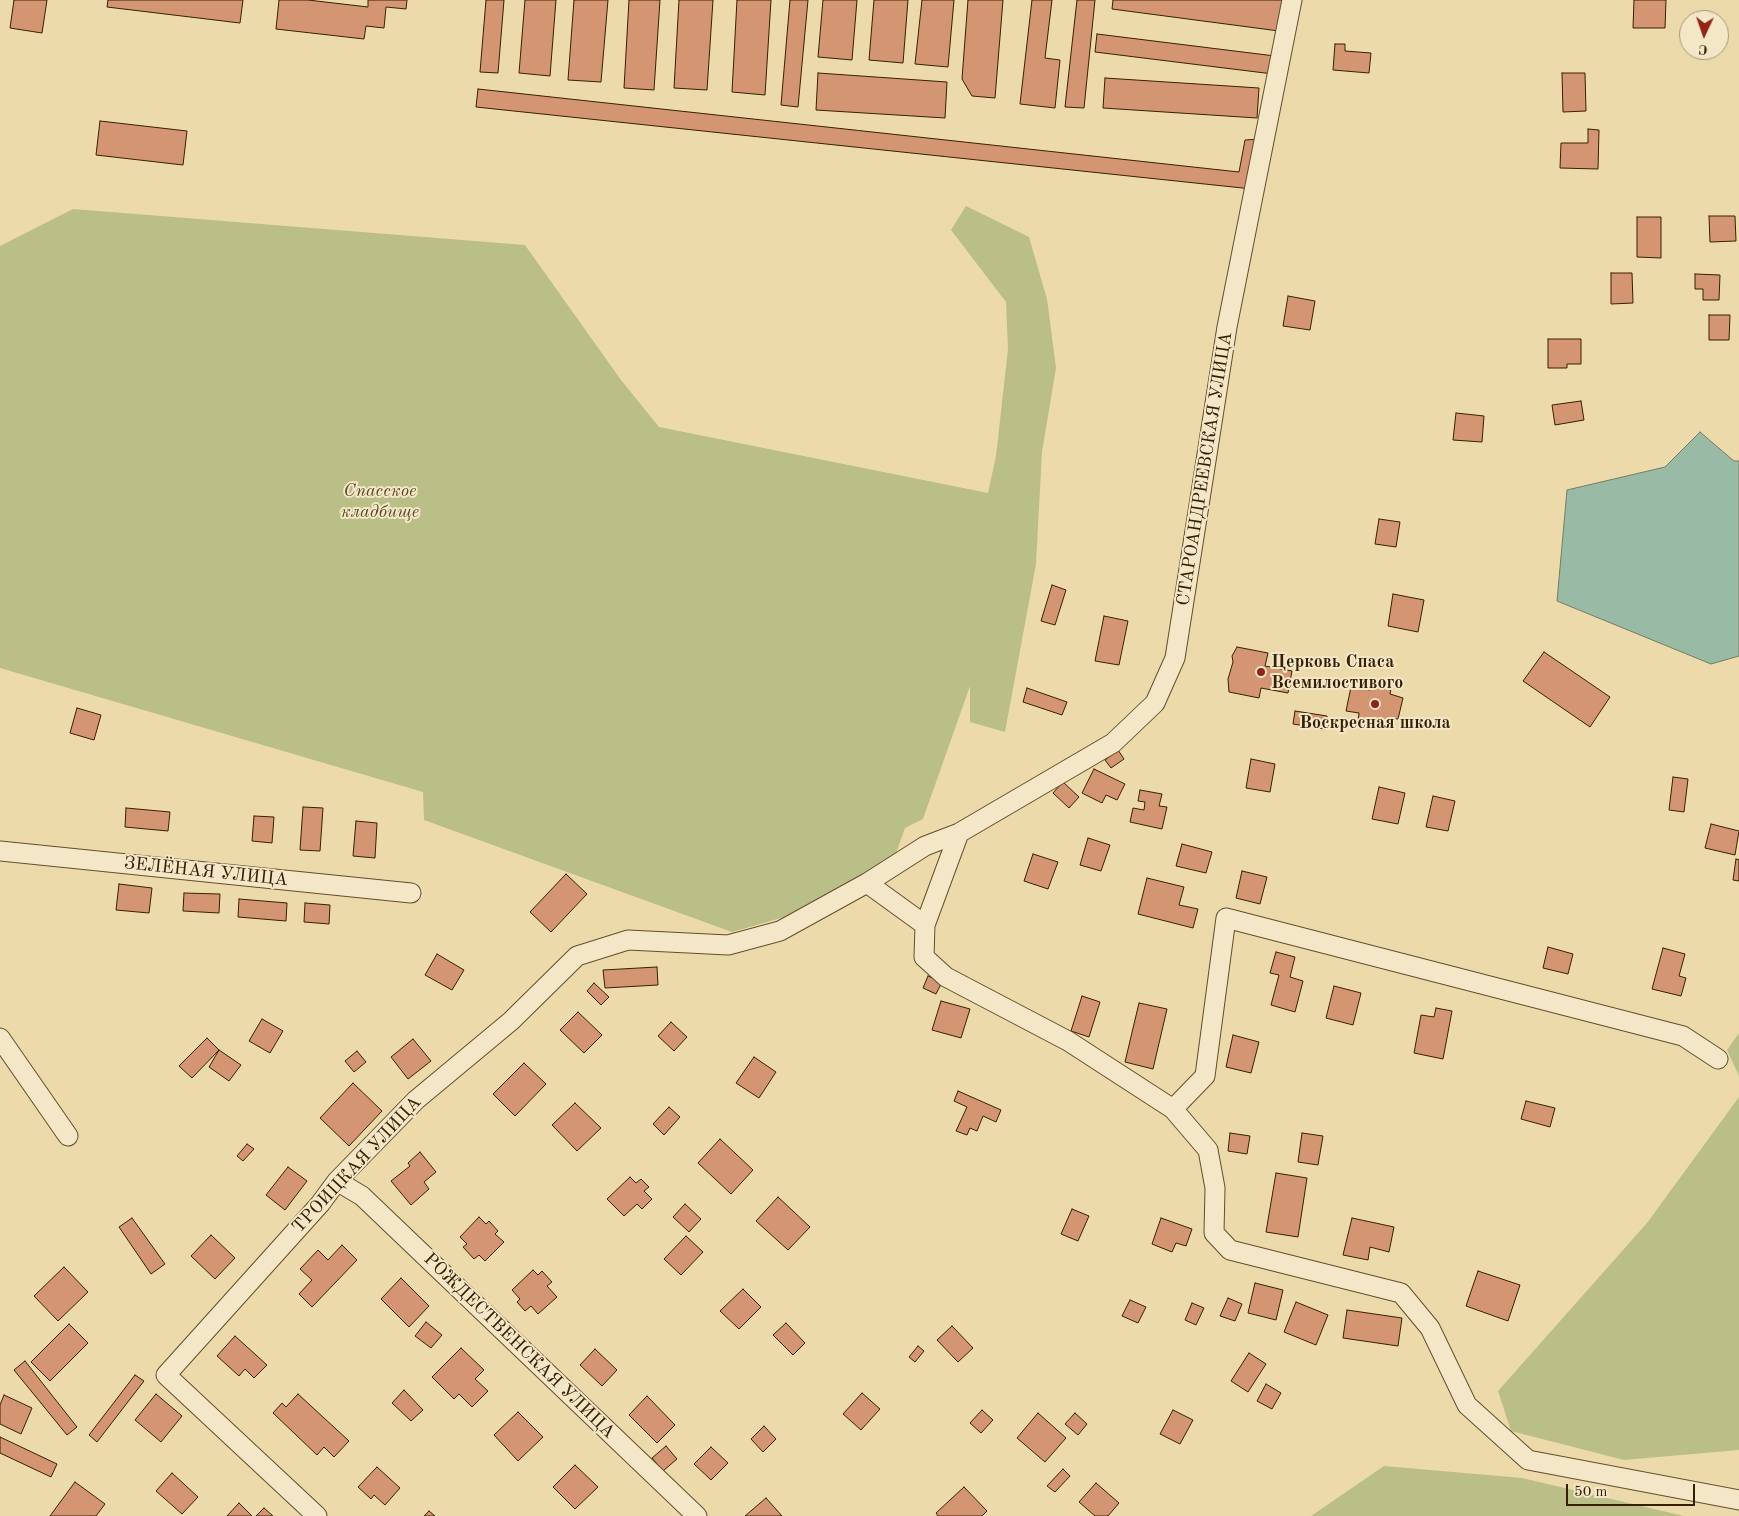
<!DOCTYPE html>
<meta charset="utf-8">
<style>
body{margin:0}
#map{position:relative;width:1739px;height:1516px;overflow:hidden;background:#eddaaa;font-family:"Old Standard TT",serif}
canvas{display:block}
.north{position:absolute;left:1679px;top:10px;width:50px;height:50px;box-sizing:border-box;background:#f3e7c8;border:1px solid #a79779;border-radius:50%;rotate:183deg;font-size:14px;font-weight:700;line-height:20px;text-align:center;color:#362002}
.north::after{content:'';display:block;margin:auto;width:18px;height:22px;background:#8f2418;clip-path:polygon(50% 0,100% 100%,50% 72%,0 100%)}
.scale{position:absolute;left:1566px;top:1484px;width:129px;height:22px;box-sizing:border-box;border:2px solid #362002;border-top:0;padding-left:6px;font-size:15px;line-height:18px;white-space:nowrap;color:#362002;-webkit-text-stroke:4px #f3e7c8;paint-order:stroke}
</style>
<div id="map">
<canvas width="1739" height="1516"></canvas>
<div class="north">С</div>
<div class="scale">50 m</div>
</div>
<script>
const g = document.querySelector('canvas').getContext('2d');
g.lineJoin = 'round';
function fillPath(path, color) { g.fillStyle = color; g.fill(path, 'evenodd'); }
const toPath = rows => new Path2D(rows.map(r => 'M' + r).join(''));
function strokePath(path, color, width, dash) { g.strokeStyle = color; g.lineWidth = width; g.lineCap = dash ? 'butt' : 'round'; g.setLineDash(dash || []); g.stroke(path); }
function write(font, color, halo, rows, align = 'center') {
  g.font = font + ' "Old Standard TT",serif'; g.lineWidth = 4; g.setLineDash([]); g.textBaseline = 'middle'; g.strokeStyle = halo; g.fillStyle = color; for (const [text, x, y, turn = 0] of rows) {
    g.save(); g.translate(x, y); g.rotate((+turn || 0) * Math.PI / 180); g.textAlign = isNaN(turn) ? turn : align; if (halo) g.strokeText(text, 0, 0); g.fillText(text, 0, 0); g.restore();
  }
}
const green = toPath([
 [966,206,1029,237,1047,299,1056,368,1042,452,1036,564,1005,732,970,722,970,686,923,819,905,828,896,853,816,908,732,932,424,820,423,792,0,668,0,246,73,209,525,245,621,380,659,427,988,493,996,456,1008,349,1006,302,951,230],
 [1739,1033,1739,1076,1727,1050],
 [1739,1097,1739,1450,1624,1460,1511,1431,1498,1391,1647,1223],
 [1384,1466,1522,1478,1684,1516,1311,1516]
]);
const water = toPath([
 [1700,432,1734,461,1739,461,1739,656,1711,664,1557,601,1567,490,1665,467,1700,432]
]);
const building = toPath([
 [14,0,47,0,42,33,10,28,14,0],
 [108,0,243,0,240,23,107,7,108,0],
 [279,0,308,0,368,7,368,0,407,0,406,9,386,7,384,28,366,26,364,39,276,29,279,0],
 [486,0,504,0,498,73,480,72,486,0],
 [525,0,556,0,550,76,519,73,525,0],
 [574,0,608,0,601,82,568,80,574,0],
 [629,0,660,0,654,90,624,88,629,0],
 [679,0,713,0,707,90,674,88,679,0],
 [737,0,771,0,765,95,732,92,737,0],
 [790,0,808,0,798,107,781,105,790,0],
 [823,0,857,0,852,60,818,57,823,0],
 [874,0,908,0,903,63,869,60,874,0],
 [922,0,954,0,948,67,915,64,922,0],
 [968,0,1003,0,995,98,972,96,962,79,968,0],
 [1032,0,1052,0,1045,58,1060,60,1055,108,1020,104,1032,0],
 [1077,0,1095,0,1084,108,1065,107,1077,0],
 [1113,0,1283,0,1279,31,1112,9,1113,0],
 [1634,0,1666,0,1665,28,1633,28,1634,0],
 [1097,34,1275,56,1273,74,1095,52,1097,34],
 [1335,44,1345,44,1345,51,1371,53,1369,73,1333,70,1335,44],
 [818,73,947,82,945,118,816,110,818,73],
 [1562,73,1585,73,1586,111,1563,112,1562,73],
 [1105,78,1259,88,1257,118,1103,108,1105,78],
 [478,89,1239,172,1245,140,1261,139,1252,189,476,107,478,89],
 [100,121,187,131,183,165,96,155,100,121],
 [1588,129,1599,130,1598,169,1560,168,1561,143,1588,143,1588,129],
 [1709,216,1735,216,1736,241,1710,242,1709,216],
 [1637,217,1661,217,1661,258,1637,257,1637,217],
 [1611,273,1632,273,1633,303,1611,304,1611,273],
 [1695,274,1720,275,1719,300,1703,300,1703,289,1695,289,1695,274],
 [1288,296,1315,301,1310,330,1283,326,1288,296],
 [1709,315,1730,315,1729,340,1709,340,1709,315],
 [1548,339,1581,339,1581,364,1567,364,1567,368,1548,368,1548,339],
 [1581,401,1584,420,1555,425,1552,405,1581,401],
 [1456,413,1484,416,1482,442,1453,440,1456,413],
 [1379,519,1400,522,1396,547,1375,544,1379,519],
 [1052,585,1066,590,1055,625,1041,621,1052,585],
 [1393,594,1424,600,1418,632,1388,626,1393,594],
 [1104,616,1128,621,1119,665,1095,661,1104,616],
 [1237,647,1268,653,1265,666,1292,671,1288,693,1261,688,1259,698,1229,692,1228,679,1233,662,1232,656,1237,647],
 [1544,652,1610,697,1590,727,1523,681,1544,652],
 [1372,679,1392,683,1390,694,1403,698,1398,719,1387,718,1385,726,1358,721,1359,713,1346,711,1351,687,1370,690,1372,679],
 [1027,688,1067,702,1062,715,1023,702,1027,688],
 [77,708,101,715,94,740,70,733,77,708],
 [1295,711,1327,716,1325,729,1293,724,1295,711],
 [1118,750,1124,759,1111,768,1105,760,1118,750],
 [1251,759,1275,764,1270,792,1246,788,1251,759],
 [1094,769,1125,784,1117,800,1106,795,1102,803,1082,793,1094,769],
 [1673,777,1688,779,1684,812,1669,810,1673,777],
 [1063,782,1079,797,1069,808,1053,793,1063,782],
 [1379,787,1405,793,1398,824,1372,819,1379,787],
 [1140,790,1162,794,1159,806,1167,807,1162,829,1130,822,1133,808,1144,810,1145,802,1138,801,1140,790],
 [1433,796,1455,801,1448,831,1426,827,1433,796],
 [303,807,323,808,320,851,300,850,303,807],
 [126,808,170,812,168,831,125,827,126,808],
 [254,816,274,817,272,843,252,841,254,816],
 [356,821,377,823,375,858,353,856,356,821],
 [1711,824,1739,831,1735,855,1705,848,1711,824],
 [1088,838,1110,845,1101,871,1080,865,1088,838],
 [1182,844,1212,852,1206,873,1176,866,1182,844],
 [1033,854,1058,862,1048,889,1024,881,1033,854],
 [1736,859,1739,860,1739,881,1733,880,1736,859],
 [1242,871,1267,877,1260,904,1236,898,1242,871],
 [566,874,587,894,551,932,530,912,566,874],
 [1147,878,1184,887,1179,905,1198,909,1193,928,1138,914,1147,878],
 [119,884,152,888,149,913,116,910,119,884],
 [184,893,220,894,219,913,183,911,184,893],
 [239,899,287,903,286,921,238,917,239,899],
 [305,903,330,905,329,924,304,922,305,903],
 [1548,947,1573,954,1568,974,1543,968,1548,947],
 [1663,948,1685,954,1679,976,1686,978,1681,996,1652,989,1663,948],
 [1276,952,1295,957,1290,977,1303,981,1295,1012,1271,1005,1279,975,1270,973,1276,952],
 [437,954,464,970,452,990,425,975,437,954],
 [657,967,658,985,605,988,603,970,657,967],
 [928,976,942,982,936,994,923,988,928,976],
 [594,983,609,997,601,1005,587,991,594,983],
 [1334,986,1361,993,1353,1025,1326,1018,1334,986],
 [1082,996,1100,1002,1089,1037,1071,1031,1082,996],
 [941,1001,970,1009,961,1038,932,1030,941,1001],
 [1139,1003,1167,1009,1153,1069,1125,1062,1139,1003],
 [1436,1008,1452,1011,1443,1059,1414,1053,1421,1015,1434,1017,1436,1008],
 [578,1012,602,1035,584,1053,560,1030,578,1012],
 [262,1019,283,1031,270,1053,249,1041,262,1019],
 [671,1022,687,1037,674,1051,658,1036,671,1022],
 [1233,1035,1259,1042,1251,1073,1226,1067,1233,1035],
 [207,1038,219,1050,192,1078,179,1066,207,1038],
 [413,1039,431,1061,408,1079,391,1057,413,1039],
 [219,1050,241,1065,229,1081,209,1067,219,1050],
 [357,1051,366,1062,354,1072,345,1061,357,1051],
 [754,1057,776,1072,759,1098,736,1083,754,1057],
 [524,1063,546,1084,515,1116,493,1094,524,1063],
 [353,1083,382,1111,349,1146,320,1118,353,1083],
 [958,1091,1001,1110,996,1122,983,1116,977,1131,970,1128,967,1135,956,1131,967,1107,954,1101,958,1091],
 [1526,1101,1555,1108,1550,1127,1521,1119,1526,1101],
 [575,1103,601,1128,577,1151,552,1125,575,1103],
 [669,1107,680,1117,664,1135,653,1124,669,1107],
 [1230,1133,1250,1136,1247,1154,1228,1151,1230,1133],
 [1302,1133,1323,1136,1318,1165,1298,1162,1302,1133],
 [720,1139,753,1170,731,1194,698,1163,720,1139],
 [247,1144,254,1149,243,1161,237,1156,247,1144],
 [420,1152,436,1172,424,1182,429,1189,411,1205,391,1181,410,1166,408,1163,420,1152],
 [288,1167,307,1181,285,1210,266,1195,288,1167],
 [1276,1173,1307,1178,1298,1237,1266,1232,1276,1173],
 [630,1177,636,1183,641,1179,649,1187,644,1191,652,1199,642,1209,637,1204,624,1216,607,1199,630,1177],
 [778,1197,810,1227,788,1250,756,1221,778,1197],
 [685,1204,701,1219,689,1232,673,1217,685,1204],
 [1072,1209,1089,1216,1078,1241,1061,1234,1072,1209],
 [479,1217,486,1224,489,1221,498,1231,495,1234,504,1242,485,1261,479,1255,474,1259,463,1247,467,1244,460,1237,479,1217],
 [132,1218,165,1264,151,1274,119,1227,132,1218],
 [1161,1218,1192,1229,1186,1246,1176,1243,1172,1252,1152,1244,1161,1218],
 [1352,1218,1394,1227,1389,1252,1370,1247,1368,1260,1343,1255,1352,1218],
 [211,1235,235,1258,215,1279,191,1256,211,1235],
 [686,1236,703,1252,681,1275,664,1259,686,1236],
 [342,1245,357,1260,312,1307,299,1294,312,1280,300,1269,318,1250,328,1260,342,1245],
 [64,1267,88,1292,58,1321,34,1296,64,1267],
 [533,1270,538,1275,542,1271,552,1282,547,1286,557,1297,538,1314,531,1306,525,1311,517,1302,520,1299,512,1290,533,1270],
 [1478,1271,1520,1285,1508,1321,1466,1306,1478,1271],
 [401,1278,429,1306,409,1327,381,1299,401,1278],
 [1255,1283,1283,1290,1276,1320,1248,1313,1255,1283],
 [743,1289,761,1307,739,1329,720,1311,743,1289],
 [1228,1298,1242,1304,1235,1321,1220,1316,1228,1298],
 [1130,1300,1146,1307,1138,1323,1122,1316,1130,1300],
 [1296,1302,1328,1315,1316,1345,1284,1332,1296,1302],
 [1192,1303,1204,1308,1196,1325,1185,1320,1192,1303],
 [1347,1310,1402,1318,1398,1346,1343,1338,1347,1310],
 [426,1322,442,1335,431,1348,415,1336,426,1322],
 [786,1323,805,1343,793,1355,773,1335,786,1323],
 [69,1324,88,1343,50,1381,31,1362,69,1324],
 [952,1326,973,1348,958,1362,937,1340,952,1326],
 [235,1336,267,1365,254,1378,245,1369,239,1376,217,1356,235,1336],
 [918,1346,924,1351,915,1362,909,1357,918,1346],
 [461,1348,484,1370,475,1379,488,1391,472,1407,459,1394,454,1399,432,1377,461,1348],
 [595,1349,617,1370,602,1386,580,1365,595,1349],
 [1249,1353,1266,1364,1248,1392,1231,1381,1249,1353],
 [25,1361,77,1427,67,1435,14,1370,25,1361],
 [135,1375,144,1381,97,1442,89,1435,135,1375],
 [1266,1384,1281,1393,1272,1409,1257,1401,1266,1384],
 [404,1390,423,1410,411,1421,392,1403,404,1390],
 [862,1393,880,1409,861,1430,843,1414,862,1393],
 [156,1394,182,1416,161,1442,135,1420,156,1394],
 [298,1394,349,1441,334,1457,324,1447,317,1455,273,1413,282,1403,286,1407,298,1394],
 [4,1395,32,1408,21,1434,0,1424,0,1405,4,1395],
 [647,1396,675,1425,657,1443,629,1415,647,1396],
 [982,1410,993,1420,981,1433,970,1423,982,1410],
 [1173,1410,1193,1420,1180,1444,1160,1434,1173,1410],
 [518,1412,543,1437,518,1461,494,1435,518,1412],
 [1038,1413,1066,1438,1045,1462,1017,1438,1038,1413],
 [1075,1413,1087,1424,1078,1435,1065,1424,1075,1413],
 [764,1426,776,1439,763,1452,751,1439,764,1426],
 [0,1437,57,1464,51,1477,0,1453,0,1437],
 [666,1446,677,1459,663,1471,652,1458,666,1446],
 [711,1447,728,1463,711,1480,694,1464,711,1447],
 [575,1465,598,1487,575,1509,553,1487,575,1465],
 [377,1467,400,1488,385,1505,374,1495,371,1499,358,1487,377,1467],
 [1063,1469,1070,1476,1055,1492,1047,1486,1063,1469],
 [172,1473,198,1497,182,1514,156,1491,172,1473],
 [75,1482,105,1504,96,1516,50,1516,75,1482],
 [1096,1483,1119,1503,1108,1516,1095,1516,1079,1502,1096,1483],
 [964,1487,987,1511,982,1516,938,1516,936,1513,964,1487],
 [766,1498,782,1516,745,1516,766,1498],
 [239,1503,252,1516,227,1516,239,1503],
 [264,1508,273,1516,256,1516,264,1508],
 [429,1511,435,1516,424,1516,429,1511]
]);
const minor = toPath([
 [959,833,925,925,924,957,946,977,1068,1041,1173,1109,1208,1150,1215,1188,1214,1233,1230,1250,1401,1293,1430,1328,1467,1405,1528,1460,1739,1500],
 [0,851,411,893],
 [867,883,925,925],
 [0,1038,68,1136],
 [1173,1109,1205,1076,1226,918,1683,1036,1718,1059],
 [337,1181,362,1196,697,1516],
 [317,1516,166,1375,320,1204,337,1181,416,1100,511,1021,577,956,628,940,728,945,780,931,867,883,925,846,959,833,1113,743,1155,703,1175,658,1227,327,1292,0]
]);
const markers = [
 [1261,672,5,"#8f2418"],
 [1375,704,5,"#8f2418"]
];
const streetNames = [
 ["СТАРОАНДРЕЕВСКАЯ УЛИЦА",1205,469,-81],
 ["ЗЕЛЁНАЯ УЛИЦА",206,872,6],
 ["ТРОИЦКАЯ УЛИЦА",357,1165,-47],
 ["РОЖДЕСТВЕНСКАЯ УЛИЦА",519,1346,44]
];
const parkNames = [
 ["Спасское",380,491],
 ["кладбище",380,512]
];
const poiNames = [
 ["Церковь Спаса",1271,662],
 ["Всемилостивого",1271,683],
 ["Воскресная школа",1375,723,"center"]
];
fillPath(green, '#b9bf87');
fillPath(water, '#99bba6');
strokePath(water, '#717d64', 1);
fillPath(building, '#d49672');
strokePath(building, '#362002', 1);
strokePath(minor, '#644e2c', 21);
strokePath(minor, '#f3e7c8', 19);
for (const [x, y, r, color] of markers) { const dot = new Path2D(); dot.arc(x, y, r, 0, 2 * Math.PI); g.fillStyle = color; g.fill(dot); strokePath(dot, '#f3e7c8', 2); }
write('18px', '#362002', '#f3e7c8', streetNames);
write('italic 18px', '#574823', '#f3e7c8', parkNames);
write('bold 18px', '#362002', '#f3e7c8', poiNames, 'left');
</script>
